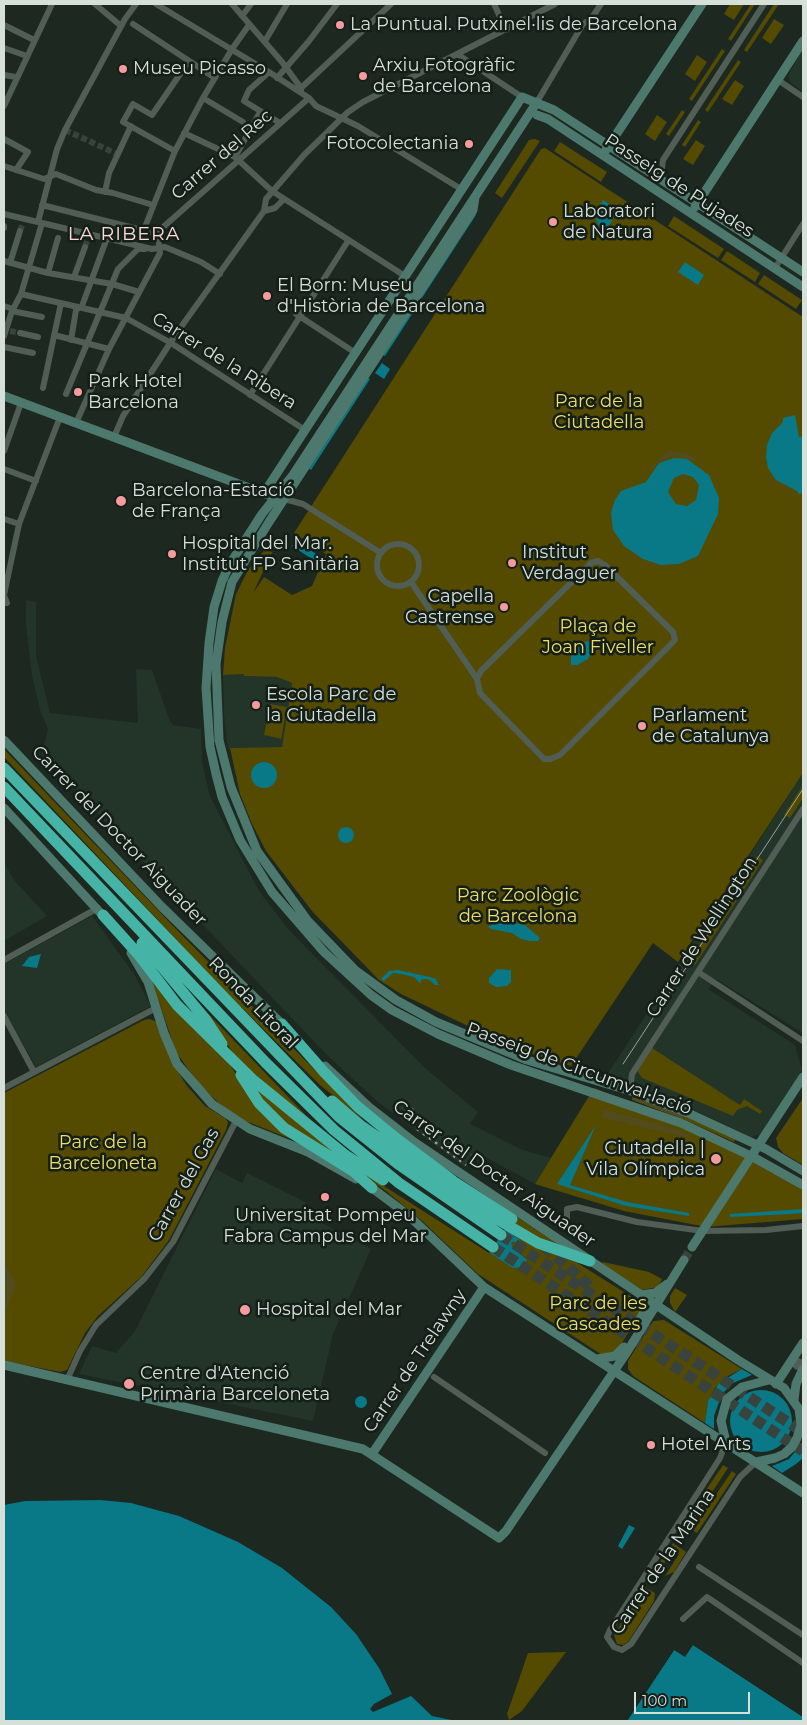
<!DOCTYPE html>
<meta charset="utf-8">
<style>
body{margin:0}
#map{position:relative;width:807px;height:1725px;overflow:hidden;background:#1d2821;font-family:Montserrat,sans-serif}
canvas{display:block}
.frame{position:absolute;inset:0;border:5px solid #d7dfd9;pointer-events:none}
.scale{position:absolute;left:634px;top:1692px;width:116px;height:22px;box-sizing:border-box;border:2px solid #d7dfd9;border-top:0;padding-left:6px;font-size:15px;line-height:18px;white-space:nowrap;color:#d7dfd9;-webkit-text-stroke:4px #141f18;paint-order:stroke}
</style>
<div id="map">
<canvas width="807" height="1725"></canvas>
<div class="frame"></div>
<div class="scale">100 m</div>
</div>
<script>
const g = document.querySelector('canvas').getContext('2d');
g.lineJoin = 'round';
function fillPath(path, color) { g.fillStyle = color; g.fill(path, 'evenodd'); }
const toPath = rows => new Path2D(rows.map(r => 'M' + r).join(''));
function strokePath(path, color, width, dash) { g.strokeStyle = color; g.lineWidth = width; g.lineCap = dash ? 'butt' : 'round'; g.setLineDash(dash || []); g.stroke(path); }
function write(font, color, halo, rows, align = 'center') {
  g.font = font + ' Montserrat,sans-serif'; g.lineWidth = 5; g.setLineDash([]); g.textBaseline = 'middle'; g.strokeStyle = halo; g.fillStyle = color; for (const [text, x, y, turn = 0] of rows) {
    g.save(); g.translate(x, y); g.rotate((+turn || 0) * Math.PI / 180); g.textAlign = isNaN(turn) ? turn : align; if (halo) g.strokeText(text, 0, 0); g.fillText(text, 0, 0); g.restore();
  }
}
const built = toPath([
 [803,47,803,92,791,83,788,76],
 [26,600,36,602,36,656,50,713,138,723,136,669,152,670,169,719,173,725,201,729,202,762,210,796,259,891,289,930,425,1068,478,1112,470,1124,520,1149,551,1158,535,1184,476,1152,465,1167,378,1102,331,1059,282,1008,42,755,48,729,41,713,32,676,26,625],
 [238,673,244,674,244,676,277,677,292,683,282,747,228,748,224,716,223,675],
 [803,773,803,1033,716,979,708,989,795,1045,802,1070,761,1134,751,1137,698,1112,637,1090,603,1081],
 [4,862,14,880,47,916,4,941],
 [92,916,134,974,151,1006,36,1067,4,1009,4,964],
 [216,1169,242,1183,247,1173,301,1200,306,1203,301,1212,371,1249,333,1334,313,1421,79,1374,92,1346,116,1353,135,1331]
]);
const green = toPath([
 [730,4,744,4,734,20,724,14],
 [751,4,755,4,731,41,728,39],
 [774,4,779,4,747,52,744,50],
 [774,19,784,25,771,44,762,38],
 [722,49,725,51,692,101,689,99],
 [697,55,707,62,695,81,685,74],
 [738,60,741,62,708,112,705,110],
 [735,80,744,86,732,105,722,99],
 [682,110,685,112,669,136,666,134],
 [657,115,667,122,655,141,645,134],
 [698,120,701,122,685,147,682,145],
 [535,139,540,141,502,198,495,193,529,140],
 [696,140,705,146,693,165,683,159],
 [560,142,607,172,601,182,554,151],
 [545,148,803,317,803,773,678,962,653,943,571,1066,516,1049,401,994,379,980,312,911,266,851,252,824,240,794,230,748,282,747,292,683,277,677,244,676,244,674,223,675,225,648,236,594,248,570,267,547,273,551,253,593,264,577,292,595,312,586,326,554,294,533,541,149],
 [674,216,724,249,718,258,668,226],
 [727,251,760,273,755,282,721,260],
 [764,275,802,300,796,309,758,284],
 [270,704,287,707,281,739,264,735],
 [4,749,176,929,365,1121,320,1085,224,990,4,757],
 [803,785,803,798,790,818,784,815],
 [757,856,763,860,695,965,689,961],
 [152,981,180,1015,229,1063,261,1113,291,1139,243,1120,226,1110,198,1083,176,1052],
 [199,1004,271,1079,320,1130,238,1060],
 [150,1019,157,1022,175,1067,187,1086,205,1106,225,1118,228,1122,226,1130,169,1240,142,1276,98,1316,85,1333,67,1370,60,1372,4,1361,4,1093,144,1020],
 [652,1048,740,1105,744,1099,762,1111,760,1114,747,1106,737,1110,733,1116,642,1078,638,1072,638,1068],
 [254,1087,376,1181,489,1253,505,1229,534,1247,576,1262,635,1299,641,1310,638,1317,617,1351,611,1355,602,1355,478,1274,421,1220,386,1191,287,1125,272,1112],
 [594,1088,681,1123,803,1185,803,1219,706,1227,624,1211,535,1184],
 [803,1098,803,1165,783,1153,778,1147,776,1138],
 [684,1115,736,1138,734,1142,683,1119],
 [515,1216,561,1246,563,1249,510,1224],
 [603,1262,649,1272,662,1279,658,1287,642,1290,602,1264],
 [675,1288,687,1295,675,1312,670,1303,670,1296],
 [664,1320,742,1369,728,1376,715,1388,708,1402,705,1423,633,1376,628,1369,628,1361,650,1325,654,1321],
 [723,1465,728,1468,689,1527,683,1524],
 [732,1471,736,1474,697,1533,692,1530],
 [673,1543,686,1552,674,1572,665,1576,679,1554,672,1551,658,1573,658,1565],
 [646,1588,655,1593,654,1601,628,1642,623,1645,617,1644,614,1635,641,1591],
 [566,1652,522,1711,509,1720,507,1714,528,1653]
]);
const forest = toPath([
 [671,451,687,453,698,460,693,461,674,456,659,461,653,469,651,467,664,454],
 [633,1096,684,1115,683,1119,632,1100],
 [603,1109,672,1128,689,1135,689,1138,603,1118],
 [6,1264,16,1285,4,1315,4,1269]
]);
const water = toPath([
 [603,200,609,204,608,207,617,213,606,230,599,227,595,217,599,219,602,216,599,207],
 [475,214,476,215,422,298,420,297],
 [685,262,704,275,698,285,678,272],
 [414,307,416,308,385,356,383,355],
 [382,363,390,369,384,379,375,373],
 [368,378,370,379,311,470,309,469],
 [795,415,799,437,803,436,803,493,799,494,797,491,776,480,768,468,766,457,767,445,772,433,783,422,783,418],
 [674,458,687,459,709,475,719,498,718,514,698,556,679,564,661,565,643,559,624,546,613,530,611,513,615,500,621,491,646,482,659,463],
 [683,474,693,477,699,485,696,500,687,506,676,504,668,492,674,478],
 [295,541,318,555,315,561,292,546],
 [591,641,595,646,588,659,577,665,571,665,571,655,575,649,584,642],
 '251 775a13 13 0 1 1 26 0a13 13 0 1 1-26 0Z',
 '338 835a8 8 0 1 1 16 0a8 8 0 1 1-16 0Z',
 [504,921,525,925,540,938,538,941,530,941,521,939,512,933,491,929,488,926],
 [41,954,37,968,22,966,29,957],
 [497,969,511,970,511,982,507,986,496,987,489,983,489,978],
 [398,970,430,977,436,979,439,985,435,985,430,980,426,979,422,979,420,983,414,977,401,974,393,973,384,981,381,979,389,971],
 [596,1125,570,1185,627,1202,689,1213,689,1216,626,1206,557,1184],
 [803,1209,803,1213,791,1214,730,1217,730,1214],
 [505,1229,520,1240,520,1242,511,1242,512,1247,527,1260,522,1267,513,1268,490,1253],
 [742,1369,752,1375,733,1383,722,1394,714,1416,714,1429,705,1423,708,1401,719,1383],
 '730 1421a31 31 0 1 1 62 0a31 31 0 1 1-62 0Z',
 '355 1402a6 6 0 1 1 12 0a6 6 0 1 1-12 0Z',
 [803,1442,803,1458,796,1464,782,1473,772,1466,789,1459],
 [100,1500,131,1503,179,1516,238,1542,282,1568,331,1607,356,1634,379,1668,392,1694,374,1704,370,1709,373,1712,411,1696,432,1716,456,1721,4,1721,4,1505,25,1501],
 [629,1525,635,1528,622,1549,618,1546],
 [693,1645,803,1717,803,1721,627,1721,674,1650,685,1657]
]);
const pier = toPath([
 [694,1643,803,1714,803,1717,693,1645],
 [672,1649,674,1650,627,1721,625,1721]
]);
const streetTunnel = toPath([
 [65,130,117,154],
 [20,231,23,223],
 [85,247,88,238],
 [10,331,20,333]
]);
const secondaryTunnel = toPath([
 [684,1260,692,1247]
]);
const highwayTunnel = toPath([
 [501,1235,803,1432],
 [544,1246,592,1288],
 [493,1247,803,1451]
]);
const street = toPath([
 [95,4,121,26],
 [156,4,269,72,309,98,316,106,358,126,461,189],
 [232,4,282,62,301,88,301,91],
 [494,4,506,30],
 [242,16,251,4],
 [133,24,215,78],
 [4,25,34,40],
 [265,41,287,4],
 [4,48,27,56],
 [457,54,522,97],
 [269,72,249,90,244,101,280,123],
 [4,75,16,77],
 [277,78,309,41,337,4],
 [778,80,803,97],
 [301,88,391,4],
 [203,98,243,122],
 [537,102,583,24,591,19,601,4],
 [4,106,52,4],
 [184,133,235,157,272,191,405,276],
 [4,139,28,152,16,170],
 [175,151,123,122,133,104,152,115,189,61],
 [235,157,260,112],
 [4,166,44,179,56,174,96,190,113,193,153,205],
 [662,169,663,160,764,4],
 [105,192,109,173,131,126],
 [42,205,150,232],
 [264,211,275,208,284,199],
 [4,214,152,249,165,247,201,262,220,274],
 [38,222,57,149,65,130,125,19,136,4],
 [4,228,4,226],
 [153,233,145,227,175,151,203,98,232,49,249,25],
 [4,261,48,273,112,284,139,292],
 [10,263,20,231],
 [775,268,803,224],
 [48,273,58,238],
 [74,277,85,247],
 [21,294,126,318,171,343,305,430],
 [4,306,13,309],
 [12,311,42,317],
 [296,314,351,350],
 [20,333,38,337],
 [54,335,109,349],
 [4,336,12,311,21,294,42,223],
 [71,340,76,310,82,306,107,238],
 [4,347,33,353],
 [43,388,61,303],
 [66,394,118,269,138,249,145,249],
 [250,395,348,241],
 [76,423,109,349,160,253,158,236,161,229,309,98],
 [114,437,123,416,176,334,264,211,266,199,304,155,348,112,363,102,555,4],
 [4,451,21,403],
 [4,469,36,481],
 [284,499,303,504,381,553],
 [4,519,19,524],
 '377 565a21 21 0 1 1 42 0a21 21 0 1 1-42 0Z',
 [598,561,605,565,673,632,675,640,560,755,550,759,544,759,480,693,477,679,481,671,591,563,598,561],
 [411,582,477,679],
 [4,595,19,524,60,417],
 [4,596,7,603,4,603],
 [4,960,98,908],
 [698,972,803,1041],
 [4,1016,34,1072],
 [631,1083,632,1074,803,809],
 [4,1088,156,1008],
 [580,1237,567,1226,567,1209,577,1207,637,1222,703,1231,766,1230,803,1226],
 '795 1364a3 3 0 1 1 6 0a3 3 0 1 1-6 0Z',
 [434,1377,545,1453],
 [67,1380,80,1351,96,1325,145,1278,173,1242,236,1121],
 [726,1442,720,1458,610,1630,607,1637,614,1647,622,1650,631,1644,740,1477,756,1462],
 [699,1567,803,1635],
 [683,1619,707,1597,803,1663]
]);
const secondary = toPath([
 [537,102,293,475,262,514,230,564,222,581,214,607,209,643,206,688,210,747,216,774,222,797,240,840,272,892,324,952,371,995,392,1010,438,1034,511,1065,681,1123,753,1157,803,1185],
 [537,115,548,119,803,287],
 [606,150,702,4],
 [475,197,473,210,269,522,232,582,222,622,216,664,219,740,231,787,257,851,307,920,356,971,396,1000,436,1022,527,1060,631,1091,688,1113,766,1149,803,1171],
 [695,207,803,41],
 [4,396,268,495],
 [264,493,522,97,554,110,803,272],
 [4,740,162,907,285,1027],
 [4,808,106,919],
 [131,953,148,982,164,1033,177,1064,212,1104,250,1129,308,1152,356,1179],
 [325,1066,369,1107,414,1142,738,1360,784,1388,799,1409,801,1425,797,1438,792,1447,784,1454,775,1458,756,1462],
 [368,1185,408,1215,484,1287,803,1493],
 [692,1247,803,1077],
 [641,1295,655,1293,667,1284],
 [637,1325,644,1312,641,1295],
 [597,1359,615,1356,624,1347],
 [4,1365,363,1449,499,1538,506,1531,627,1352,684,1260],
 [776,1384,803,1343],
 [794,1400,796,1384,803,1369],
 [726,1442,721,1421,727,1399,742,1387,769,1380],
 [372,1454,484,1287]
]);
const highway = toPath([
 [4,768,339,1117,398,1164,501,1235],
 [4,787,266,1063,334,1130,399,1183,493,1247],
 [103,915,138,954,177,1005,252,1079,344,1154,383,1180],
 [142,943,206,1020,222,1044],
 [282,1024,324,1072,358,1107,397,1139,453,1181,512,1219],
 [241,1075,259,1103,284,1128,353,1171,372,1188],
 [332,1101,360,1125,485,1212,538,1243,590,1261]
]);
const tram = toPath([
 [623,1064,803,789]
]);
const rail = toPath([
 [406,1104,436,1130,471,1155],
 [417,1129,466,1165]
]);
const markers = [
 [340,25,5,"#f59b9d"],
 [123,69,5,"#f59b9d"],
 [363,76,5,"#f59b9d"],
 [469,144,5,"#f59b9d"],
 [553,222,5,"#f59b9d"],
 [267,296,5,"#f59b9d"],
 [78,392,5,"#f59b9d"],
 [121,501,6,"#f59b9d"],
 [172,554,5,"#f59b9d"],
 [512,563,5,"#f59b9d"],
 [504,607,5,"#f59b9d"],
 [256,705,5,"#f59b9d"],
 [642,726,5,"#f59b9d"],
 [716,1159,6,"#f59b9d"],
 [325,1197,5,"#f59b9d"],
 [245,1310,6,"#f59b9d"],
 [129,1384,6,"#f59b9d"],
 [651,1445,5,"#f59b9d"]
];
const poiNames = [
 ["La Puntual. Putxinel·lis de Barcelona",350,25],
 ["Arxiu Fotogràfic",373,66],
 ["de Barcelona",373,87],
 ["Museu Picasso",133,69],
 ["Fotocolectania",459,144,"right"],
 ["Laboratori",563,212],
 ["de Natura",563,233],
 ["El Born: Museu",277,286],
 ["d'Història de Barcelona",277,307],
 ["Park Hotel",88,382],
 ["Barcelona",88,403],
 ["Barcelona-Estació",132,491],
 ["de França",132,512],
 ["Hospital del Mar.",182,544],
 ["Institut FP Sanitària",182,565],
 ["Institut",522,553],
 ["Verdaguer",522,574],
 ["Capella",494,597,"right"],
 ["Castrense",494,618,"right"],
 ["Escola Parc de",266,695],
 ["la Ciutadella",266,716],
 ["Parlament",652,716],
 ["de Catalunya",652,737],
 ["Ciutadella |",705,1149,"right"],
 ["Vila Olímpica",705,1170,"right"],
 ["Universitat Pompeu",325,1216,"center"],
 ["Fabra Campus del Mar",325,1237,"center"],
 ["Hospital del Mar",256,1310],
 ["Centre d'Atenció",140,1374],
 ["Primària Barceloneta",140,1395],
 ["Hotel Arts",661,1445]
];
const streetNames = [
 ["Carrer del Rec",222,155,-41],
 ["Passeig de Pujades",679,186,33],
 ["Carrer de la Ribera",224,361,32],
 ["Carrer del Doctor Aiguader",119,836,46],
 ["Carrer de Wellington",702,937,-57],
 ["Ronda Litoral",253,1003,46],
 ["Passeig de Circumval·lació",579,1069,20],
 ["Carrer del Doctor Aiguader",494,1174,35],
 ["Carrer del Gas",184,1185,-61],
 ["Carrer de Trelawny",415,1361,-56],
 ["Carrer de la Marina",663,1562,-56]
];
const parkNames = [
 ["Parc de la",599,402],
 ["Ciutadella",599,423],
 ["Plaça de",598,627],
 ["Joan Fiveller",598,648],
 ["Parc Zoològic",518,896],
 ["de Barcelona",518,917],
 ["Parc de la",103,1143],
 ["Barceloneta",103,1164],
 ["Parc de les",598,1304],
 ["Cascades",598,1325]
];
const neighbourhoodNames = [
 ["LA RIBERA",124,234]
];
fillPath(built, '#233429');
fillPath(green, '#544a00');
fillPath(forest, '#524b1c');
fillPath(water, '#097887');
fillPath(pier, '#1d2821');
strokePath(streetTunnel, '#39433d', 6, [6, 3]);
strokePath(secondaryTunnel, '#39433d', 9, [9, 4.5]);
strokePath(highwayTunnel, '#39433d', 11, [11, 5.5]);
strokePath(street, '#515e55', 6);
strokePath(secondary, '#4d786d', 9);
strokePath(highway, '#45b3a5', 11);
strokePath(tram, '#99a29c', 1);
strokePath(rail, '#99a29c', 2.5, [2.5, 5]);
for (const [x, y, r, color] of markers) { const dot = new Path2D(); dot.arc(x, y, r, 0, 2 * Math.PI); g.fillStyle = color; g.fill(dot); strokePath(dot, '#141f18', 2); }
write('18px', '#d7dfd9', '#141f18', poiNames, 'left');
write('18px', '#d7dfd9', '#141f18', streetNames);
write('18px', '#efdd65', '#141f18', parkNames);
g.letterSpacing = '1px';
write('19px', '#fdd9d9', '#141f18', neighbourhoodNames);
g.letterSpacing = '0px';
</script>
